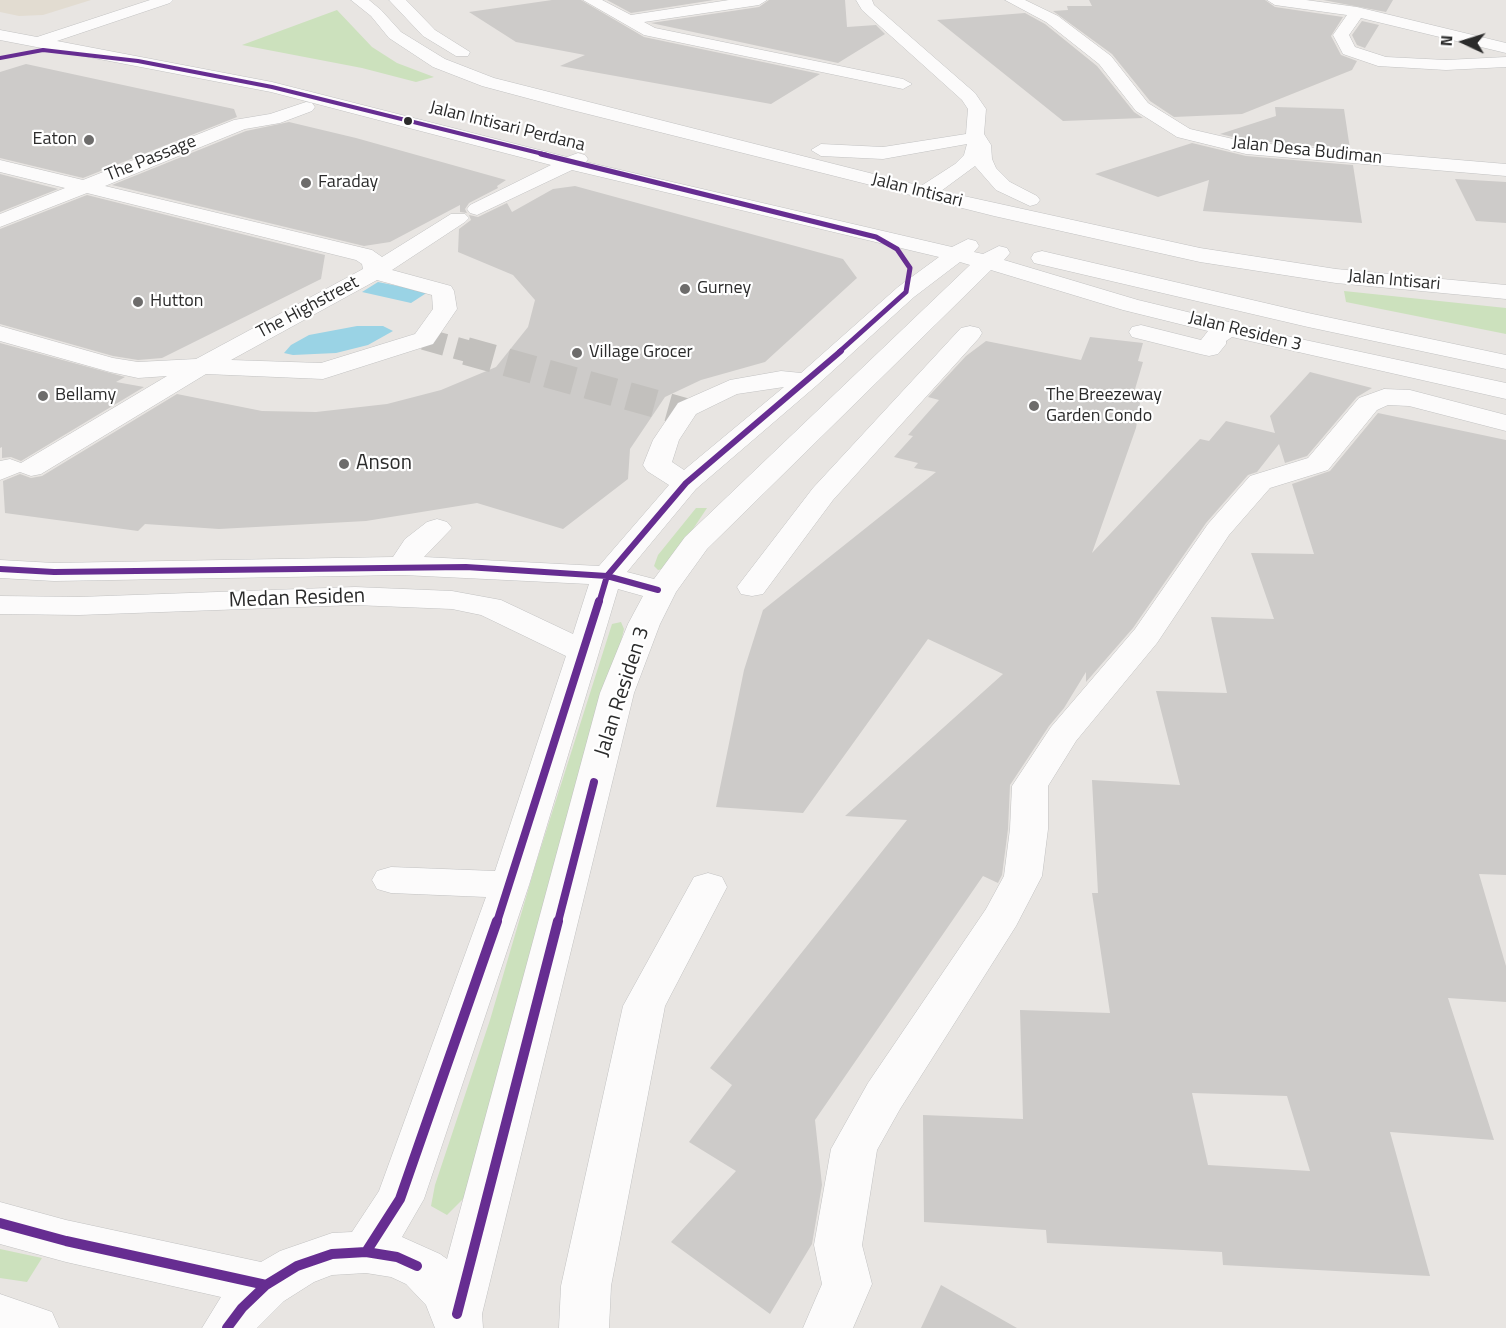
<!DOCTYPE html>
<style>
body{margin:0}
#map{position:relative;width:1506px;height:1328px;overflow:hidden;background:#e8e5e2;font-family:"Titillium Web",sans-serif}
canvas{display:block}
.north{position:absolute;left:1434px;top:12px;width:60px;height:60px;-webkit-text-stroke:4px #fff;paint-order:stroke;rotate:274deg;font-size:16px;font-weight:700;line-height:24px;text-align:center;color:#2b2b2b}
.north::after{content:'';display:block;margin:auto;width:21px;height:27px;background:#2b2b2b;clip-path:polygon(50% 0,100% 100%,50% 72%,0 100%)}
</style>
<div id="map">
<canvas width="1506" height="1328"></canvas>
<div class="north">N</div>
</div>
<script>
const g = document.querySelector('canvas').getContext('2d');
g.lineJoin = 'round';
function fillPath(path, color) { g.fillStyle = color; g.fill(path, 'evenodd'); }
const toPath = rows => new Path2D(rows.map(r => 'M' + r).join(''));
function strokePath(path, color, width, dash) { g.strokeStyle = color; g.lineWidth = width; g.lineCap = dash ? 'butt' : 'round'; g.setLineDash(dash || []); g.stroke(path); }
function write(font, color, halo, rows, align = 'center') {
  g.font = font + ' "Titillium Web",sans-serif'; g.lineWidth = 4.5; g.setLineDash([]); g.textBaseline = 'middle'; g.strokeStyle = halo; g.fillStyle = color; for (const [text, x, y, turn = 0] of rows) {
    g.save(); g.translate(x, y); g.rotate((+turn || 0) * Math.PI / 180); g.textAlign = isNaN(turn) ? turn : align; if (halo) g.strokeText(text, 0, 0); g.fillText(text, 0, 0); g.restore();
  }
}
const education = toPath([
 [0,0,91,0,43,15,19,16,0,12]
]);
const green = toPath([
 [337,10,372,47,397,63,434,77,416,82,362,68,242,45],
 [1344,291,1506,308,1506,334,1346,302],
 [696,508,707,508,667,568,658,570,654,566,658,555],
 [621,622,624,629,606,703,470,1192,447,1215,431,1206,435,1185,490,1020,537,860,612,624],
 [0,1249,42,1258,27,1282,0,1278]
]);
const water = toPath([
 [378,282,428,292,411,303,362,292],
 [357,326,383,326,393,331,368,345,336,353,293,355,284,353,291,345,309,335]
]);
const building = toPath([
 [552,0,581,0,644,37,820,74,771,104,560,66,585,55,516,42,469,12],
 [607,0,714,0,631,13],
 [769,0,845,0,847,27,876,25,885,34,838,63,651,23,759,7],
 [1089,0,1265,0,1275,7,1343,17,1331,36,1341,55,1357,61,1352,70,1242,114,1174,117,1150,101,1112,54,1053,11,1068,10,1067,6,1092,6],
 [1323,0,1393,0,1386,12],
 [1025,13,1045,24,1097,66,1134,112,1143,118,1063,121,937,20],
 [1362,21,1379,25,1365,48,1357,45,1352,35],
 [26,64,234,109,237,117,83,178,0,158,0,72],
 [1275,107,1344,109,1350,149,1246,140,1220,134,1276,116],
 [289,122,356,138,506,180,497,186,498,188,469,203,465,209,467,213,460,212,460,205,390,242,364,246,112,185,246,131],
 [1192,143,1246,156,1353,165,1362,223,1203,211,1209,180,1158,197,1095,174],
 [0,174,58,189,0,212],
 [1455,179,1506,182,1506,223,1476,221],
 [575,186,843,259,857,278,765,362,701,380,665,397,630,449,628,479,563,529,477,503,366,521,219,529,145,524,138,531,5,513,3,481,20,474,31,478,42,476,177,394,262,411,316,412,387,404,441,390,496,367,528,327,535,300,513,275,458,252,459,229,471,220,469,215,478,217,507,203,512,212,553,189],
 [87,195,325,255,321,279,162,358,138,360,113,356,0,324,0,229],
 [1090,337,1143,343,1138,361,1143,362,1133,396,1141,397,1136,428,1092,553,1200,439,1209,441,1226,421,1275,433,1270,416,1310,372,1372,388,1357,397,1307,456,1285,463,1279,444,1257,472,1248,475,1206,523,1133,628,1086,682,1086,672,1064,708,1049,726,1010,785,1008,829,1002,875,998,883,983,876,815,1120,822,1185,812,1244,770,1314,671,1242,736,1171,689,1142,732,1085,710,1068,907,820,845,816,1003,674,928,639,803,813,716,807,744,670,763,610,936,472,914,468,918,463,894,457,913,436,908,435,939,400,928,397,966,356,986,341,1081,360],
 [0,343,125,377,116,382,144,387,21,461,11,457,2,458,2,447,0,448],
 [1378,413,1506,440,1506,875,1479,874,1506,966,1506,1002,1448,998,1494,1140,1390,1132,1430,1276,1223,1265,1222,1252,1047,1243,1046,1230,924,1222,923,1115,1023,1119,1020,1010,1110,1013,1092,893,1098,893,1092,780,1180,785,1156,691,1227,693,1211,617,1274,619,1251,553,1314,554,1292,484,1330,471],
 [1192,1093,1287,1096,1310,1171,1208,1165],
 [941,1285,1017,1328,921,1328]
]);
const minorTunnelFar1 = toPath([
 [424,339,471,352]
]);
const minorTunnel = toPath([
 [466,351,685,412]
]);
const minor = toPath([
 [150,0,173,0,170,3,57,41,272,82,567,157,578,153,585,155,588,159,586,162,952,247,968,239,976,241,979,246,974,252,983,254,999,246,1007,248,1010,253,1004,260,1138,300,1291,337,1506,383,1506,399,1232,337,1226,341,1226,344,1218,354,1209,356,1200,354,1132,337,1129,332,1132,327,1141,325,1201,340,1208,331,1123,310,991,270,707,549,676,592,660,624,634,693,482,1314,483,1328,435,1328,426,1305,406,1284,391,1277,366,1273,332,1275,314,1282,284,1301,257,1328,202,1328,221,1297,66,1262,0,1244,0,1202,66,1220,261,1262,280,1251,332,1233,352,1232,379,1191,486,897,391,893,377,889,372,880,377,871,391,867,495,871,566,656,481,615,452,609,355,605,79,615,0,614,0,596,79,597,355,587,452,591,501,600,573,634,589,584,403,575,54,581,0,578,0,560,54,563,393,557,405,539,427,522,437,519,447,522,452,528,424,557,599,566,669,485,647,471,643,465,653,440,678,403,730,380,781,371,801,373,898,287,939,257,572,170,477,215,470,213,467,209,470,205,551,165,271,92,0,40,0,30,37,37,150,0],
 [960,262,970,265,685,537,654,579,627,572,696,489,816,386,914,297,960,262],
 [784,387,684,470,672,462,679,440,696,414,737,394,784,387],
 [618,589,643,596,628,624,600,693,447,1259,440,1254,402,1237,424,1199,529,885,618,589],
 [351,0,369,0,381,10,401,32,445,59,494,78,921,186,955,164,964,155,967,144,883,159,821,156,811,150,821,144,883,147,966,134,968,109,962,100,862,10,856,0,872,0,874,5,975,93,986,109,984,134,991,145,992,159,996,168,1010,182,1037,196,1040,200,1037,204,1030,206,996,190,975,166,941,191,1200,248,1336,269,1506,285,1506,299,1336,283,1200,262,994,216,568,109,482,86,433,67,389,38,371,16,351,0],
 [389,0,406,0,435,30,470,52,468,56,456,56,423,36,389,0],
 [583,0,602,0,631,15,729,0,767,0,759,5,644,22,655,28,903,79,912,84,903,89,644,35,583,0],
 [1005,0,1025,0,1058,16,1111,56,1148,103,1190,129,1246,142,1506,164,1506,176,1246,154,1177,137,1136,111,1099,64,1046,22,1005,0],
 [1267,0,1306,0,1357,7,1506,43,1506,53,1361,18,1349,35,1355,47,1386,57,1446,60,1506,57,1506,67,1446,70,1378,66,1343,54,1341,50,1333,35,1347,15,1275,5,1267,0],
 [306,102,312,103,315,107,312,111,280,123,245,129,105,186,372,250,382,257,451,214,465,214,469,218,465,222,392,270,451,286,454,291,457,309,433,344,323,379,206,374,41,474,31,476,20,472,0,480,0,461,10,459,21,463,167,376,138,378,110,372,0,341,0,326,113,358,138,362,196,359,363,269,362,264,356,260,87,193,0,227,0,214,65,188,0,172,0,160,83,180,234,120,270,114,306,102],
 [377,280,432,295,433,309,415,334,321,363,231,360,377,280],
 [1042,251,1308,313,1506,355,1506,369,1308,327,1034,263,1031,258,1034,253,1042,251],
 [970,326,979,328,982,333,979,338,833,500,763,594,752,596,741,594,737,587,813,488,961,328,970,326],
 [1384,389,1410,390,1506,415,1506,431,1409,406,1388,405,1377,410,1328,470,1270,488,1229,535,1157,643,1076,741,1048,786,1048,829,1042,876,1016,926,900,1109,877,1150,862,1245,872,1284,853,1328,803,1328,822,1284,814,1245,831,1149,868,1083,986,909,1004,876,1010,829,1012,786,1051,727,1135,629,1208,524,1250,476,1308,458,1359,398,1384,389],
 [708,873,722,877,727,887,665,1006,611,1286,609,1328,559,1328,561,1286,623,1006,694,877,708,873],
 [0,1294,52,1312,59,1328,0,1328,0,1294]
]);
const bus1Far4 = toPath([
 [0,58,43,50,138,61,272,87,547,155]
]);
const bus1Far3 = toPath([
 [541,154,876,237,897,249,910,268,906,292,839,352]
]);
const bus1Far2 = toPath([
 [0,569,54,572,466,567,607,576,658,590],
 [599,603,607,576,686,483,841,351]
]);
const bus1Far1 = toPath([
 [497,922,599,601],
 [558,922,594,782]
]);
const bus1 = toPath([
 [0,1223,66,1241,266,1285],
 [366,1252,400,1199,497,921],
 [457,1314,558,921],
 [227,1328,242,1308,266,1285,297,1266,332,1254,366,1252,397,1257,417,1266]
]);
const markers = [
 [408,121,5,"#2b2b2b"],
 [89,140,6,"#6d6c6b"],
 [306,183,6,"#6d6c6b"],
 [685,289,6,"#6d6c6b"],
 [138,302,6,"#6d6c6b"],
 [577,353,6,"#6d6c6b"],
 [43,396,6,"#6d6c6b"],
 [1034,406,6,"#6d6c6b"],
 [344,464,6,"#6d6c6b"]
];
const farStreetnames = [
 ["Jalan Intisari Perdana",507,127,14],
 ["Jalan Desa Budiman",1307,151,6],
 ["The Passage",151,159,-22],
 ["Jalan Intisari",917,191,14],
 ["Jalan Intisari",1394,281,5],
 ["The Highstreet",308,308,-28],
 ["Jalan Residen 3",1245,332,14]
];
const farPoinames = [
 ["Eaton",77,140,"right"],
 ["Faraday",318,183],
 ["Gurney",697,289],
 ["Hutton",150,302],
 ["Village Grocer",589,353],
 ["Bellamy",55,396],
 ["The Breezeway",1046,396],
 ["Garden Condo",1046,417]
];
const poiNames = [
 ["Anson",356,464]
];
const streetNames = [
 ["Medan Residen",297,599,-2],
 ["Jalan Residen 3",623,692,-72]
];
fillPath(education, '#e2dcd1');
fillPath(green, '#cce1bd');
fillPath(water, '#9ad3e5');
fillPath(building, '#cdcbc9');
strokePath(minorTunnelFar1, '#c2c0bd', 22, [22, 11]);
strokePath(minorTunnel, '#c2c0bd', 28, [28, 14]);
strokePath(minor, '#c2c2c2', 1);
fillPath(minor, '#fcfbfb');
strokePath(bus1Far4, '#662d91', 4);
strokePath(bus1Far3, '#662d91', 5);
strokePath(bus1Far2, '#662d91', 6);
strokePath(bus1Far1, '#662d91', 8);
strokePath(bus1, '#662d91', 10);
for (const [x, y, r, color] of markers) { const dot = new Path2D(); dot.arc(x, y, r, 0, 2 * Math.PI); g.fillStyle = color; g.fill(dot); strokePath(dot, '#fff', 2); }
write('18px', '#2b2b2b', '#fff', farStreetnames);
write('18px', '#2b2b2b', '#fff', farPoinames, 'left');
write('21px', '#2b2b2b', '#fff', poiNames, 'left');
write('21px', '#2b2b2b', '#fff', streetNames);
</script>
